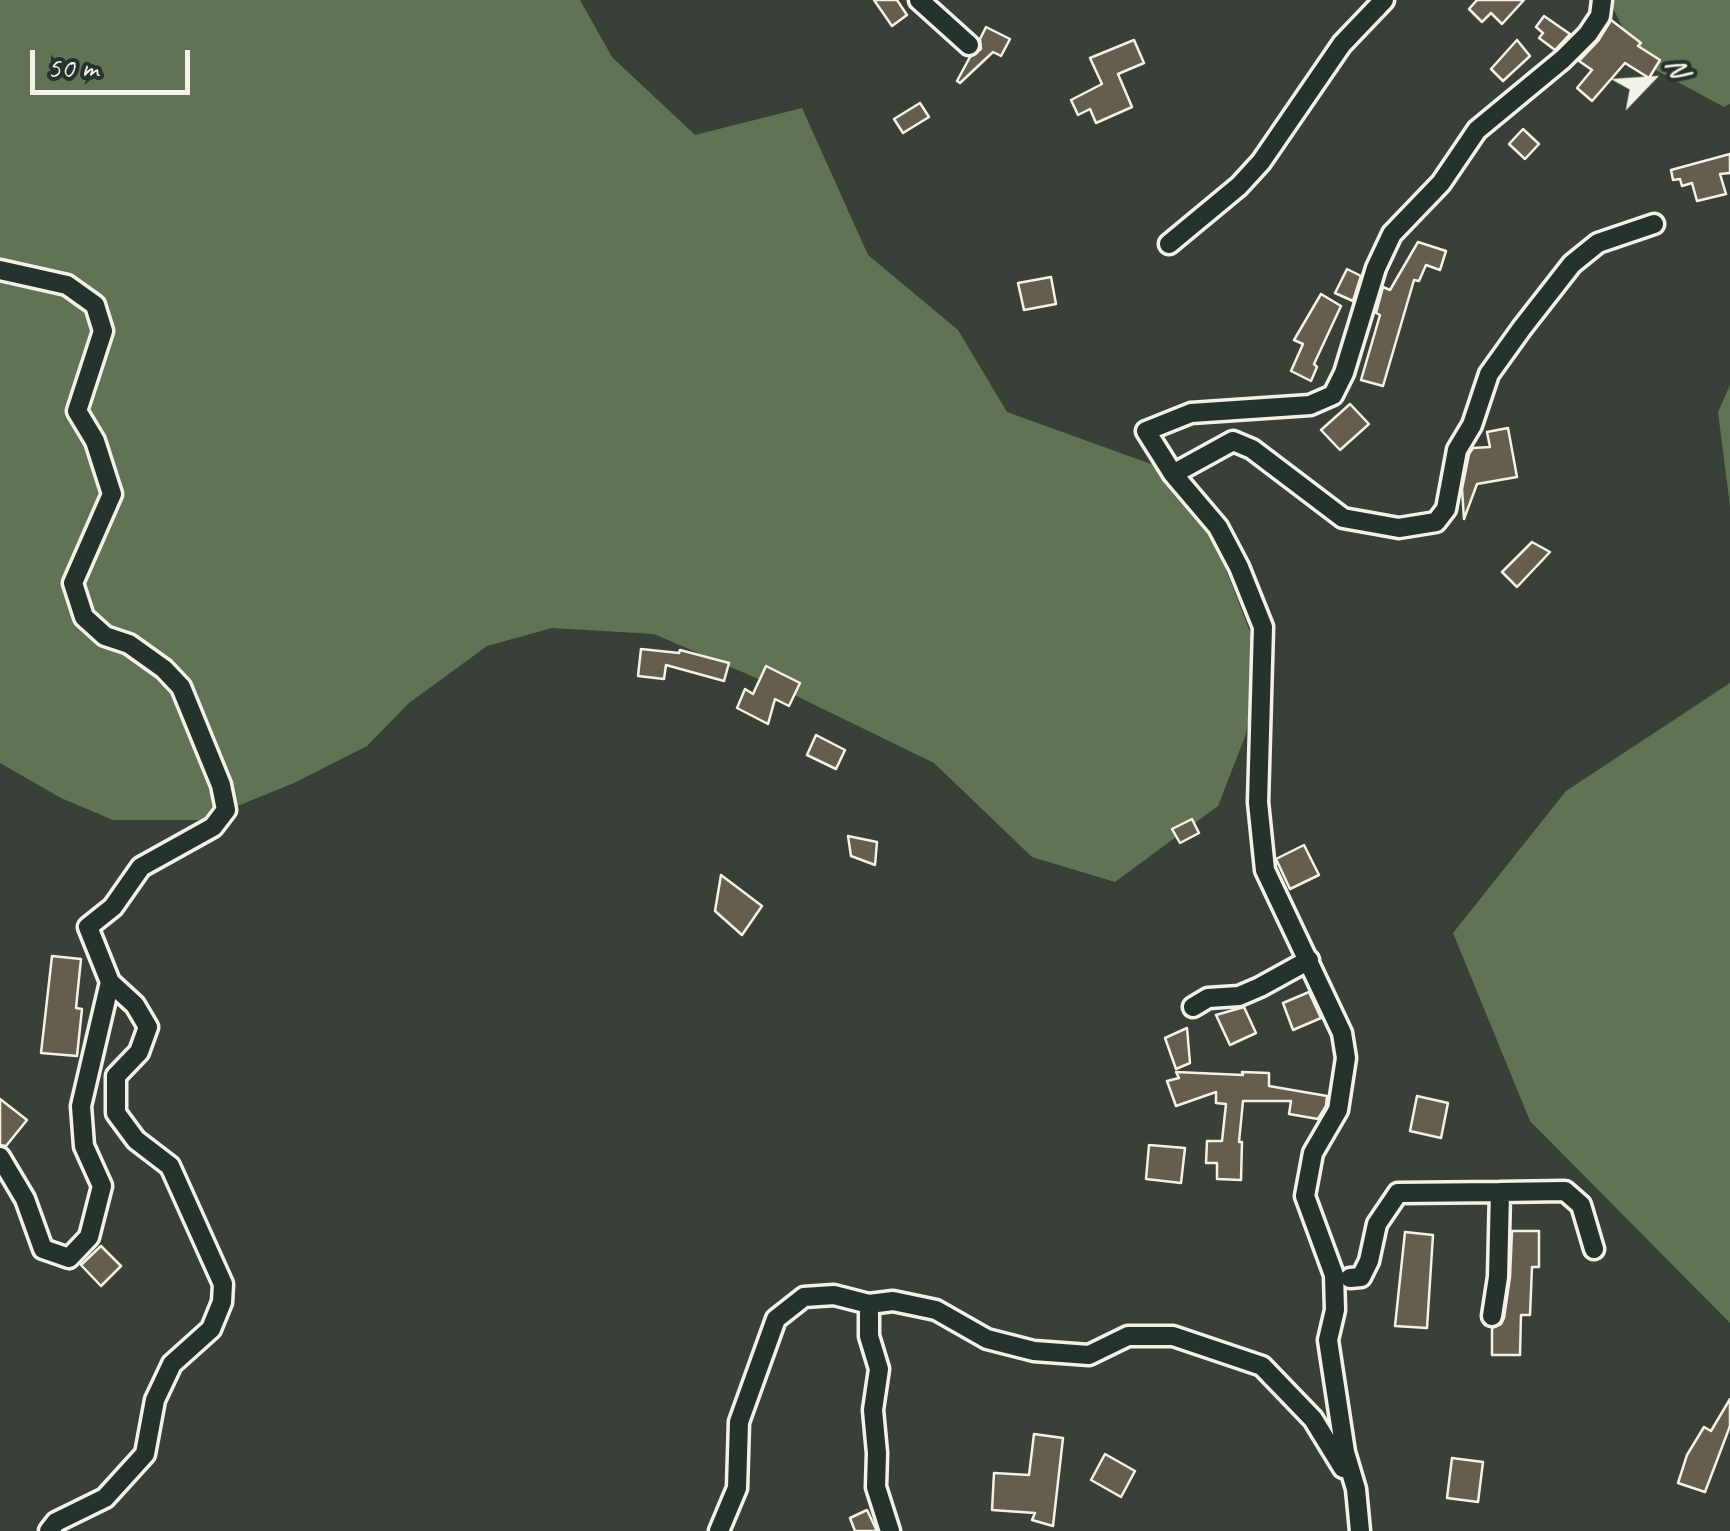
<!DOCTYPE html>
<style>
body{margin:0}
#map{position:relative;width:1730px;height:1531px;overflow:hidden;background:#394037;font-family:Caveat,sans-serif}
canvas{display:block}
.north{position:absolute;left:1600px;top:30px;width:100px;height:100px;-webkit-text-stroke:8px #26332d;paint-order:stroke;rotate:65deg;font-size:28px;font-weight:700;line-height:40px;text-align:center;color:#f4f1e8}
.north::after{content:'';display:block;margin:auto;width:35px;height:45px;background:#f4f1e8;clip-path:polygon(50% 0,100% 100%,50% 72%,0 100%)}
.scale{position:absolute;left:30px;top:50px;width:160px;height:45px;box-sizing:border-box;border:5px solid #f4f1e8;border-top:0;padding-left:12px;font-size:30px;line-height:35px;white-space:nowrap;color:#f4f1e8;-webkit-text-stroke:8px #26332d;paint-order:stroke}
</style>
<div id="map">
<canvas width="1730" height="1531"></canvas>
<div class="north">N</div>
<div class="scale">50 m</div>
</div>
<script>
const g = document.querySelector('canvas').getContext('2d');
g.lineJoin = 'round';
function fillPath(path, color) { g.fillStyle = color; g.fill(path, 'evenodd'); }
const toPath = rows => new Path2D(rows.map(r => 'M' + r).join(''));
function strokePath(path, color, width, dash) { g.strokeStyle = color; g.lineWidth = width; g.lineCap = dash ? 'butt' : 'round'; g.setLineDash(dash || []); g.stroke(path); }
const green = toPath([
 [0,0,580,0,612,57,695,135,802,108,868,255,958,330,1007,412,1151,464,1207,520,1260,658,1246,734,1218,806,1115,882,1032,857,934,763,784,690,654,634,552,628,487,646,409,703,367,746,294,783,203,820,113,820,61,798,0,763],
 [1609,0,1730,0,1730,104,1724,107,1639,61],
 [1730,385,1730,506,1718,412],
 [1730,683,1730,1323,1530,1121,1453,933,1566,791]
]);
const building = toPath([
 [874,0,897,0,907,15,892,26,874,0],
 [1477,0,1524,0,1502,24,1491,13,1482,22,1469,9,1477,0],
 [1544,16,1570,34,1555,50,1539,38,1543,33,1536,27,1544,16],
 [1611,20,1641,43,1638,46,1660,60,1649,78,1625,63,1592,101,1577,88,1592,70,1579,61,1598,41,1611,20],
 [986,27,1010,39,1001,56,993,52,960,83,957,81,970,57,981,49,980,39,986,27],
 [1134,40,1144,63,1118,74,1132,107,1096,123,1090,109,1078,115,1071,100,1102,84,1090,58,1134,40],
 [1517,40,1530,56,1503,81,1491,69,1517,40],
 [920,103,929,117,903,133,894,119,920,103],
 [1523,129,1539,144,1525,159,1509,144,1523,129],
 [1730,154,1730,173,1720,174,1726,194,1697,201,1692,183,1682,186,1680,179,1673,180,1671,170,1730,154],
 [1418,242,1446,251,1440,270,1426,265,1419,281,1414,280,1383,386,1361,380,1380,315,1376,313,1383,287,1390,290,1418,242],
 [1347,269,1361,276,1353,301,1335,293,1347,269],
 [1051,277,1056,304,1024,310,1018,283,1051,277],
 [1321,294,1341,306,1314,364,1317,367,1311,381,1291,371,1303,344,1294,340,1321,294],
 [1350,404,1369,424,1340,450,1321,430,1350,404],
 [1508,428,1517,477,1477,484,1464,519,1462,489,1469,454,1473,448,1490,447,1487,432,1508,428],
 [1532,542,1550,552,1517,587,1502,572,1532,542],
 [641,649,679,653,680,650,729,663,724,681,666,665,664,679,638,676,641,649],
 [766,666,800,683,789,706,775,699,768,724,737,708,745,689,753,694,766,666],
 [816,735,845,750,836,769,807,755,816,735],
 [1192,819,1199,833,1180,843,1172,829,1192,819],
 [848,836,877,842,875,865,851,856,848,836],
 [1304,845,1319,875,1290,889,1276,859,1304,845],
 [721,875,762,906,742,935,715,911,721,875],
 [52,956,81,959,76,1008,82,1009,77,1056,41,1053,52,956],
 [1309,992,1321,1018,1293,1030,1283,1003,1309,992],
 [1244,1007,1256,1033,1230,1045,1216,1015,1244,1007],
 [1187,1028,1190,1063,1176,1069,1165,1038,1187,1028],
 [1176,1072,1243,1075,1242,1072,1269,1073,1269,1086,1327,1096,1326,1106,1318,1119,1289,1114,1291,1101,1243,1101,1239,1142,1242,1142,1241,1180,1217,1179,1217,1163,1206,1163,1207,1141,1222,1141,1226,1104,1216,1103,1216,1092,1176,1106,1167,1081,1179,1078,1176,1072],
 [1417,1096,1448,1103,1441,1138,1410,1131,1417,1096],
 [0,1099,27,1120,6,1146,0,1145,0,1099],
 [1149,1145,1185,1148,1181,1183,1146,1179,1149,1145],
 [1512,1231,1539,1231,1539,1267,1532,1267,1530,1315,1521,1315,1520,1355,1492,1355,1492,1328,1501,1324,1504,1318,1510,1277,1512,1231],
 [1405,1232,1433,1235,1427,1328,1395,1326,1405,1232],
 [101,1246,121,1266,101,1286,81,1265,101,1246],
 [1730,1399,1730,1426,1705,1492,1678,1483,1687,1455,1704,1427,1711,1431,1730,1399],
 [1034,1434,1063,1438,1053,1526,1032,1520,1035,1513,992,1510,994,1473,1029,1475,1034,1434],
 [1105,1454,1135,1471,1121,1497,1091,1480,1105,1454],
 [1452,1458,1483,1462,1478,1502,1447,1498,1452,1458],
 [867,1510,877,1531,855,1531,850,1518,867,1510]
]);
const minor = toPath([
 [919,0,969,45],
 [1169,244,1239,186,1261,162,1342,44,1384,0],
 [0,270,67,285,95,305,103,331,77,411,95,441,112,494,73,583,84,617,105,636,129,644,164,669,181,687,221,785,226,810,213,827,141,867,113,907,88,927,110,982,135,1005,148,1027,139,1052,116,1076,116,1113,136,1140,170,1166,223,1284,222,1302,211,1329,172,1364,155,1400,145,1454,105,1498,56,1522,49,1531],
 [1173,474,1233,441,1252,449,1343,518,1399,528,1436,522,1446,509,1457,450,1472,425,1489,374,1522,328,1572,264,1598,243,1654,224],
 [1193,1007,1208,998,1239,996,1260,987,1309,960],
 [0,1157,25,1199,43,1249,69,1258,89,1237,102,1186,84,1146,81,1106,110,982],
 [1500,1192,1565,1191,1581,1205,1594,1249],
 [1350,1278,1361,1277,1369,1261,1377,1224,1398,1193,1500,1192,1498,1277,1492,1316],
 [869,1304,869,1336,879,1369,873,1410,877,1453,876,1487,890,1531],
 [719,1531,737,1488,739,1422,776,1319,804,1297,834,1295,869,1304,893,1301,936,1310,987,1339,1034,1351,1089,1355,1128,1336,1173,1336,1262,1366,1313,1419,1343,1468],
 [1360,1531,1356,1489,1345,1452,1328,1340,1335,1310,1334,1275,1305,1196,1313,1153,1338,1110,1346,1058,1342,1033,1265,870,1258,802,1263,627,1239,567,1218,527,1173,474,1146,431,1191,413,1310,405,1333,395,1344,373,1376,268,1392,234,1441,183,1477,130,1563,59,1588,34,1600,16,1602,0]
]);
fillPath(green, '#627254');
fillPath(building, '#655e4e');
strokePath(building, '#f4f1e8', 2.5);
strokePath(minor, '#f4f1e8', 25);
strokePath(minor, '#26332d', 18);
</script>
